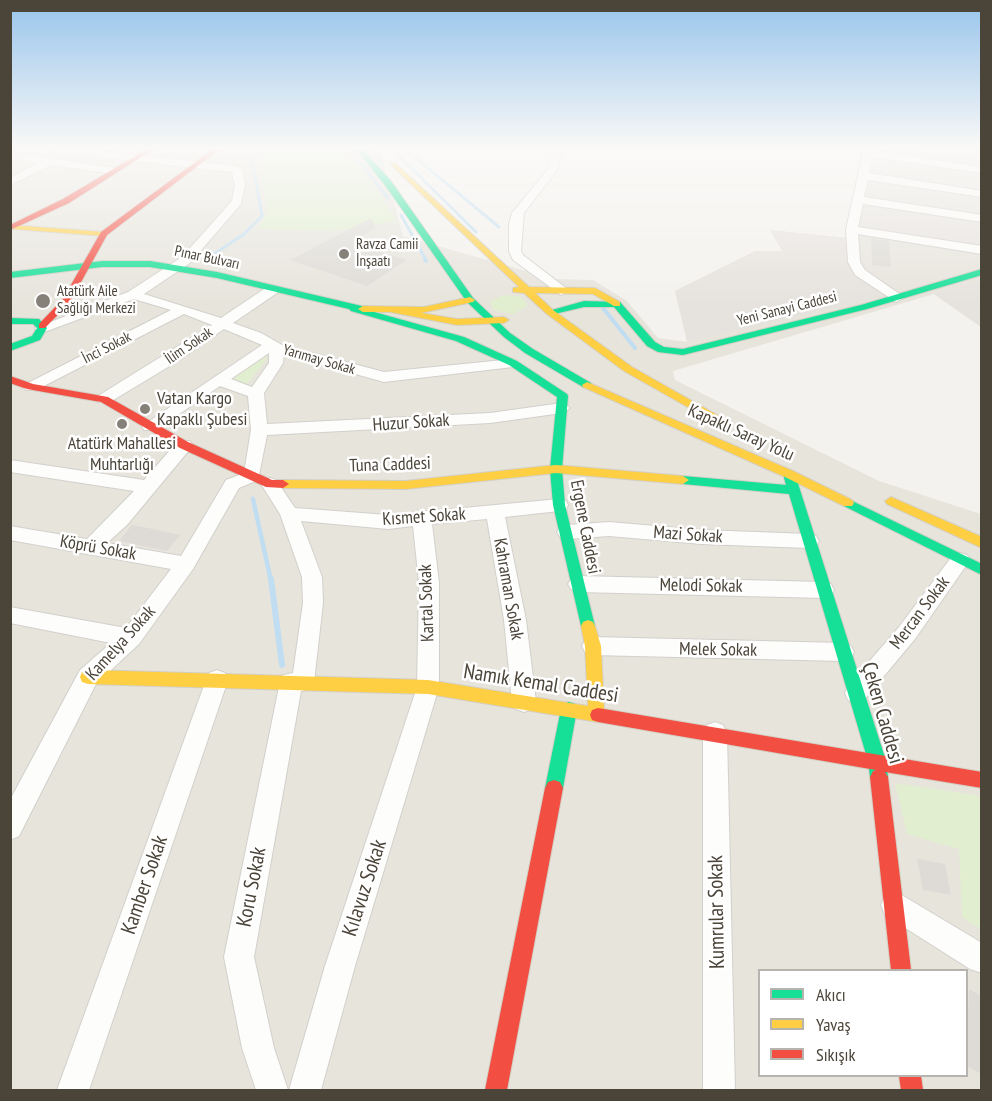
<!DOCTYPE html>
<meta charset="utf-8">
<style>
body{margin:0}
#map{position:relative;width:992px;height:1101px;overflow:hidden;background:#f4f2ee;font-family:"PT Sans Narrow",sans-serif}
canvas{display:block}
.frame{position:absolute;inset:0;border:12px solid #4b4439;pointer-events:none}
.legend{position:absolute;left:758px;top:969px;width:210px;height:108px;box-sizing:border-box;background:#fff;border:2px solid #b7b4b0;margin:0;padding:8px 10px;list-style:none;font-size:18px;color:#4b4439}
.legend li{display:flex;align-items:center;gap:12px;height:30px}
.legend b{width:30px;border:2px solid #b7b4b0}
</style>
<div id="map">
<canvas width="992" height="1101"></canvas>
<div class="frame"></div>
<ul class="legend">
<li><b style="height:8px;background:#16e098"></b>Akıcı</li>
<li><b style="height:8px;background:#ffcf43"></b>Yavaş</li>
<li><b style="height:8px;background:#f24e42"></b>Sıkışık</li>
</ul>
</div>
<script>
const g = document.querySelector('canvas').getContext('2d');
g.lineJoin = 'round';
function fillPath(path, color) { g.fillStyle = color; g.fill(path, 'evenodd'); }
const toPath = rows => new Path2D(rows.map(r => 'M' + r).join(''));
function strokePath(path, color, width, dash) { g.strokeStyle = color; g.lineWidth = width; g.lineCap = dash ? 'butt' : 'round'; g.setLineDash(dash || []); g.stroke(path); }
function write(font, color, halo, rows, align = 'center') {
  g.font = font + ' "PT Sans Narrow",sans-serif'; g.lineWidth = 5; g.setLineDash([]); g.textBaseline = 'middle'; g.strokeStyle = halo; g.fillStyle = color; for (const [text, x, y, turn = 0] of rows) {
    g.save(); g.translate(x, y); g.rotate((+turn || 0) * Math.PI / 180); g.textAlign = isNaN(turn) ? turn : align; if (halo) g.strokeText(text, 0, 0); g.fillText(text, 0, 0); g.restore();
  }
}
const residential = toPath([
 [10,149,380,149,403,236,554,279,593,280,627,301,658,338,687,342,675,291,755,251,782,251,770,230,848,238,860,149,981,149,981,327,934,294,673,371,675,380,879,481,981,514,981,1090,11,1090],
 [760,970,966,970,966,1076,760,1076]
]);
const industrial = toPath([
 [865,149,897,149,981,160,981,255,848,233,856,177],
 [770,230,848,238,848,264,883,296,688,342,675,291,755,251,782,251],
 [981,281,981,327,934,294]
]);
const green = toPath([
 [268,149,343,149,371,181,397,221,335,231,257,229,267,214,259,159,263,159],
 [503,295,519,296,526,301,527,306,513,314,493,310,490,302],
 [265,357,267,359,246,385,226,380,256,360],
 [895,783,981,796,981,929,962,917,959,849,907,834]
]);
const streamFar3 = toPath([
 [349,149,388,198],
 [369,149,383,164],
 [392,149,476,232],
 [405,149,499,227],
 [401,215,426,260],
 [210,257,244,234,262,216,252,160,263,149]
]);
const streamFar2 = toPath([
 [425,259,426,261],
 [603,308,635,348]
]);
const streamFar1 = toPath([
 [253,499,271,581]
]);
const stream = toPath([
 [271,579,282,665]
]);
const building = toPath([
 [371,218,376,228,355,240,374,246,369,248,407,260,367,286,290,260],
 [871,238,889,241,891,267,872,265],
 [132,525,148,528,180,535,167,551,119,541],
 [917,859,945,864,951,895,923,890],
 [969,989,981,996,981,1074,966,1065]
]);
const street = toPath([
 [52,149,80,149,237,166,242,169,245,185,241,204,190,263,144,294,221,318,267,287,277,287,277,293,233,323,261,333,282,345,384,372,513,359,520,363,513,367,384,382,284,354,283,363,264,393,267,424,490,413,562,403,570,408,562,413,490,423,267,435,258,480,239,488,193,569,139,644,96,684,19,836,10,840,10,800,80,670,111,643,10,623,10,607,126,628,171,569,10,540,10,526,87,539,134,491,10,472,10,460,144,480,178,441,190,441,192,445,190,449,127,525,107,543,181,556,226,480,244,473,251,430,248,396,220,386,156,430,144,430,142,426,262,345,224,329,178,361,110,402,98,402,96,399,98,396,212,325,184,314,36,390,26,390,23,387,26,384,171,310,134,299,47,331,37,331,35,328,128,292,182,257,232,201,235,185,232,172,57,152,52,149],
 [269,353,269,363,252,387,231,379,269,353],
 [552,149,562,149,558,169,524,213,521,251,523,255,566,288,568,291,561,295,513,260,509,251,509,224,512,213,548,169,552,149],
 [868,150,982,167,982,173,872,157,869,173,982,191,982,197,868,180,864,197,982,215,982,222,863,204,858,227,982,246,982,254,858,234,860,262,865,270,901,295,903,298,896,302,855,275,848,262,846,229,863,153,868,150],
 [27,155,115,168,120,171,115,174,51,165,10,185,10,178,39,163,23,160,22,158,27,155],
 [270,478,276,480,295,508,388,515,559,499,566,501,568,505,566,509,559,511,505,517,526,620,536,702,532,709,524,712,516,709,512,702,504,620,487,519,432,524,439,583,439,687,355,966,321,1090,289,1090,325,966,417,687,419,583,413,526,388,529,301,521,322,577,323,603,314,682,311,689,301,691,254,957,274,1048,288,1090,256,1090,242,1048,224,957,280,682,283,675,293,673,303,603,302,577,280,514,261,484,270,478],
 [609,522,702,530,809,534,816,536,819,541,816,546,809,548,702,544,609,536,567,539,560,537,557,532,560,527,567,525,609,522],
 [960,553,967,555,970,560,915,639,864,700,856,703,848,700,845,693,848,686,899,627,953,555,960,553],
 [578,576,824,582,831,584,834,590,831,596,824,598,578,592,571,589,568,584,571,579,578,576],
 [593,637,843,643,851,646,854,652,851,658,843,661,593,655,585,652,582,646,585,640,593,637],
 [217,670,225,673,228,680,89,1090,57,1090,206,680,209,673,217,670],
 [715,722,723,725,727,733,735,1090,703,1090,703,733,707,725,715,722],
 [895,891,982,943,982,973,970,969,885,915,881,905,885,895,895,891]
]);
const fast = toPath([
 [356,149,362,149,391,181,473,298,510,333,533,349,591,383,591,387,583,387,525,353,504,337,467,302,385,185,356,149],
 [102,261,150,261,217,272,366,307,367,310,464,337,517,361,567,394,568,396,562,469,565,505,595,626,593,630,588,632,583,630,581,626,553,505,550,469,557,397,509,365,456,341,351,311,349,309,217,278,150,267,102,267,10,278,10,272,102,261],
 [982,269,982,275,867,309,683,355,658,352,647,346,614,307,584,307,550,315,545,312,584,301,620,302,655,342,664,347,683,349,861,305,982,269],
 [10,318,39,319,47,328,40,340,10,351,10,344,32,336,37,328,33,324,10,324,10,318],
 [789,470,795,474,886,761,888,777,885,783,879,785,873,783,870,777,868,761,789,494,683,484,677,480,683,476,786,485,783,474,789,470],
 [848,499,982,564,982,575,844,506,842,503,844,500,848,499],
 [569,702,575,704,577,709,563,788,560,794,554,796,548,794,545,788,561,709,563,704,569,702]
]);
const slow = toPath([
 [391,163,395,163,529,287,595,288,620,302,620,306,614,306,593,294,535,293,553,310,632,367,731,423,731,427,723,427,624,371,547,314,524,293,513,292,513,288,519,287,391,165,391,163],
 [10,225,104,232,108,234,104,236,13,229,10,229,10,225],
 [470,297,475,300,473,302,421,313,457,319,504,317,509,320,504,323,457,325,390,312,363,312,358,309,363,306,424,307,470,297],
 [587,382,793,471,852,500,854,503,852,506,844,506,785,477,583,387,582,385,587,382],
 [556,465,683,476,689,480,683,484,556,473,406,489,283,488,277,484,283,480,406,481,556,465],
 [891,497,982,537,982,548,887,504,885,501,891,497],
 [588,620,593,622,595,626,601,646,604,710,606,715,604,720,598,722,428,694,88,684,82,682,80,677,82,672,88,670,428,680,588,706,585,646,581,626,583,622,588,620]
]);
const jam = toPath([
 [147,149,154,149,69,203,10,230,10,225,63,199,147,149],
 [213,149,220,149,107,235,70,302,45,328,39,328,39,324,63,299,101,232,213,149],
 [10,376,33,384,108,397,188,442,272,480,283,480,289,484,283,488,266,487,180,448,101,402,27,389,10,383,10,376],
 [598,708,982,772,982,788,885,772,888,777,911,970,891,970,870,777,873,771,876,770,598,722,592,720,590,715,592,710,598,708],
 [554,780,560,782,563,788,507,1090,485,1090,545,788,548,782,554,780],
 [899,1076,921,1076,923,1090,901,1090,899,1076]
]);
const markers = [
 [344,254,6,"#868178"],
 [43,301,8,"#868178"],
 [145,409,6,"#868178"],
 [122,424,6,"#868178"]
];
const farPoinames = [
 ["Ravza Camii",356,245],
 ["İnşaatı",356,262],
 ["Atatürk Aile",57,292],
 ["Sağlığı Merkezi",57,309]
];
const farStreetnames = [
 ["Pınar Bulvarı",207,258,12],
 ["Yeni Sanayi Caddesi",787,309,-14],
 ["İlim Sokak",189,346,-34],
 ["İnci Sokak",107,348,-27],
 ["Yarımay Sokak",319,360,16]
];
const poiNames = [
 ["Vatan Kargo",157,399],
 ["Kapaklı Şubesi",157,420],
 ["Atatürk Mahallesi",122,444,"center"],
 ["Muhtarlığı",122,465,"center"]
];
const streetNames = [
 ["Huzur Sokak",411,423,-4],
 ["Kapaklı Saray Yolu",741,433,24],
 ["Tuna Caddesi",390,465,-2],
 ["Kısmet Sokak",424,517,-4],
 ["Ergene Caddesi",585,527,79],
 ["Mazi Sokak",688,535,4],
 ["Köprü Sokak",98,548,10],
 ["Melodi Sokak",701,586,1],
 ["Kahraman Sokak",508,589,80],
 ["Kartal Sokak",427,603,-92],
 ["Mercan Sokak",920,613,-53],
 ["Kamelya Sokak",121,643,-48],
 ["Melek Sokak",718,650,1]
];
const nearStreetnames = [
 ["Namık Kemal Caddesi",541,684,9],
 ["Çeken Caddesi",882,713,74],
 ["Kamber Sokak",145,885,-71],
 ["Koru Sokak",252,887,-79],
 ["Kılavuz Sokak",365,888,-72],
 ["Kumrular Sokak",717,912,-91]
];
fillPath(residential, '#e7e4dc');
fillPath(industrial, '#e6e2de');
fillPath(green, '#e1eecf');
strokePath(streamFar3, '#c0ddf1', 3);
strokePath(streamFar2, '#c0ddf1', 4);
strokePath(streamFar1, '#c0ddf1', 4.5);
strokePath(stream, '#c0ddf1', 6);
fillPath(building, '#dedbd6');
strokePath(street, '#d2d0cb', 2);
strokePath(fast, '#d3cfc5', 2);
strokePath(slow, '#d3cfc5', 2);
strokePath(jam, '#d3cfc5', 2);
fillPath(street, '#fdfdfc');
fillPath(fast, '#16e098');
fillPath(slow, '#ffcf43');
fillPath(jam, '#f24e42');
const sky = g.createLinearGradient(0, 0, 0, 303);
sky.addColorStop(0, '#98c4ec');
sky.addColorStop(0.49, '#faf9f7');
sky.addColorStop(1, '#faf9f700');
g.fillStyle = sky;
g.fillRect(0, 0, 992, 303);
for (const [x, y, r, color] of markers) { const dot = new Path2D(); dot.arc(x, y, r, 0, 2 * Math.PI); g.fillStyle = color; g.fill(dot); strokePath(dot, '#fff', 2); }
write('15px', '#4b4439', '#fff', farPoinames, 'left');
write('15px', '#4b4439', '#fff', farStreetnames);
write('18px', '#4b4439', '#fff', poiNames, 'left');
write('18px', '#4b4439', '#fff', streetNames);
write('21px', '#4b4439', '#fff', nearStreetnames);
</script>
